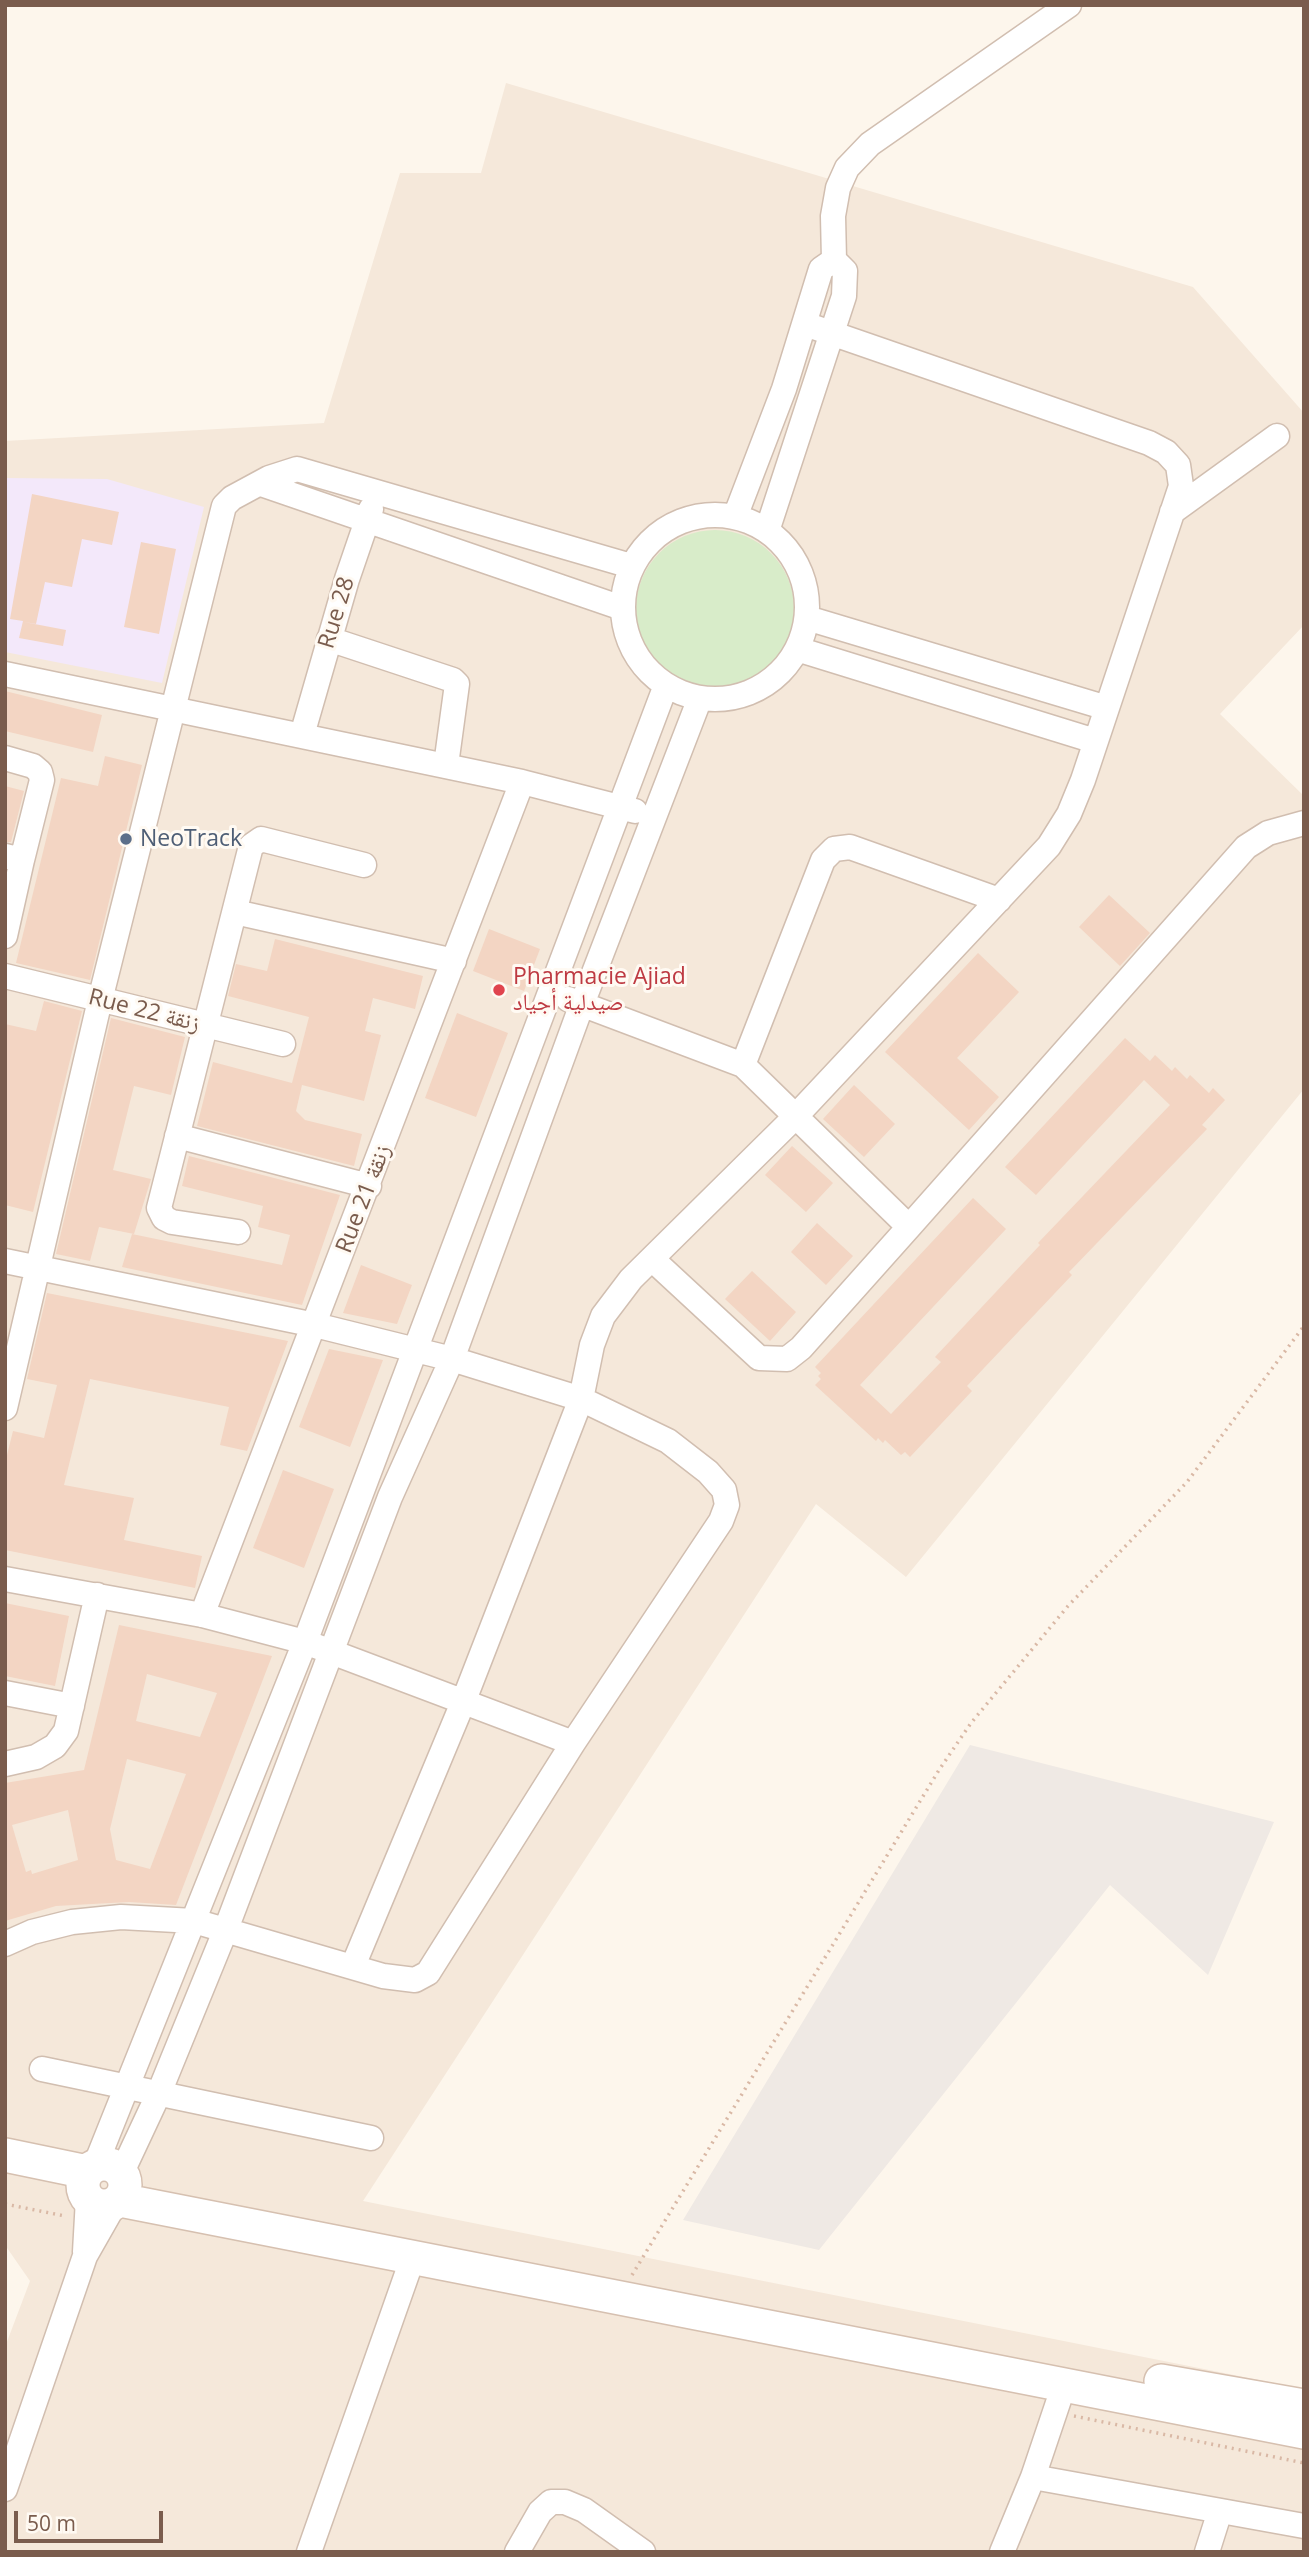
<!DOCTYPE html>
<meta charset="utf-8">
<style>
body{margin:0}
#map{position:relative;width:1309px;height:2557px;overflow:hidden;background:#fdf6ec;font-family:"Open Sans",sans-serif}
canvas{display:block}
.frame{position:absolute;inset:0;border:7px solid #7a5c4d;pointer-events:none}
.scale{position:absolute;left:14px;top:2511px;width:149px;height:32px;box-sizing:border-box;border:4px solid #7a5c4d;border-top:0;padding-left:9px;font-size:21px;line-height:24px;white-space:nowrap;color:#7a5c4d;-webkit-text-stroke:5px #fffaf3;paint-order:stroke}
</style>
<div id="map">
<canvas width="1309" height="2557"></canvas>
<div class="frame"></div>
<div class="scale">50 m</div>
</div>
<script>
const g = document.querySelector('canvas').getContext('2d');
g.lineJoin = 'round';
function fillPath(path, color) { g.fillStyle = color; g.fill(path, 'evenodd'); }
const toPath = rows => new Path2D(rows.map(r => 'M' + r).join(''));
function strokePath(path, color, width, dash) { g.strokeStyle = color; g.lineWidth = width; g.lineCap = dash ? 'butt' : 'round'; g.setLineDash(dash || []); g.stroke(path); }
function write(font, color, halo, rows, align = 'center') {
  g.font = font + ' "Open Sans","Noto Naskh Arabic",sans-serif'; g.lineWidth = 6; g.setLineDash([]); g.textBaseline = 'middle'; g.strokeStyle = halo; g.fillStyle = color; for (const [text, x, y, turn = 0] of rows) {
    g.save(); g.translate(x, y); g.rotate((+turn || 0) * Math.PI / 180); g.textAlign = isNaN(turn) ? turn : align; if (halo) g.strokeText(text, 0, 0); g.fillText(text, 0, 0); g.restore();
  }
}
const residential = toPath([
 [506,83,1193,287,1304,413,1304,625,1220,714,1304,796,1304,1089,906,1577,816,1504,363,2201,1304,2389,1304,2552,5,2552,5,2347,30,2281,5,2245,5,441,324,423,400,173,481,173]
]);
const industrial = toPath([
 [970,1745,1274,1822,1208,1975,1110,1885,819,2250,683,2220]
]);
const education = toPath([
 [5,478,107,479,204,507,162,683,5,652]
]);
const green = toPath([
 '636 609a79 79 0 1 1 158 0a79 79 0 1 1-158 0Z'
]);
const building = toPath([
 [32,494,119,512,112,545,82,539,72,587,45,582,36,624,24,622,66,630,63,646,19,638,23,621,10,619],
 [141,542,176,549,159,634,124,627],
 [5,691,102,715,93,752,5,731],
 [105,756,142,765,90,980,16,963,61,778,98,786],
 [5,786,24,791,11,842,5,842],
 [1109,895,1150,933,1120,966,1079,927],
 [489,929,540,949,524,991,473,971],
 [275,939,423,976,415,1009,373,998,365,1031,381,1035,364,1101,302,1085,296,1111,305,1120,362,1134,354,1166,197,1126,213,1062,292,1083,309,1017,228,996,236,964,267,971],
 [978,953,1019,992,957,1058,999,1097,969,1130,885,1052],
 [44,1001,82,1011,33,1212,5,1205,5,1024,36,1031],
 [457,1013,508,1033,476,1117,425,1098],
 [111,1018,185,1037,171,1095,134,1086,113,1170,151,1179,134,1234,99,1227,90,1261,56,1254],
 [1125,1038,1150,1061,1155,1055,1172,1071,1175,1067,1187,1079,1190,1075,1209,1093,1213,1088,1225,1100,1202,1125,1207,1129,1069,1272,1072,1275,967,1386,972,1391,910,1457,905,1452,901,1455,885,1440,883,1443,878,1438,876,1441,815,1385,821,1379,818,1376,821,1373,815,1367,973,1198,1006,1229,860,1385,891,1414,941,1362,935,1357,1040,1245,1038,1243,1170,1105,1144,1080,1036,1195,1005,1167],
 [854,1085,895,1124,864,1157,823,1119],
 [792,1146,833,1183,806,1212,765,1175],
 [189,1156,340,1195,302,1305,122,1267,132,1234,282,1265,290,1235,258,1227,263,1206,182,1186],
 [817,1223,853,1256,826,1285,791,1252],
 [361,1265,412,1285,397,1324,343,1313],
 [752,1271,796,1312,770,1341,725,1299],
 [47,1293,288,1341,247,1451,220,1445,229,1407,90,1379,64,1485,134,1498,124,1540,202,1556,195,1588,5,1550,5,1463,13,1431,44,1438,57,1385,27,1379],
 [329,1349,383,1360,350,1447,299,1427],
 [283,1470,334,1489,304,1568,253,1548],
 [5,1603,69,1616,55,1686,5,1676],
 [119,1625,272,1656,176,1905,129,1902,56,1906,5,1921,5,1783,84,1770],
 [147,1674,217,1693,200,1737,136,1721],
 [127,1759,186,1774,150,1869,116,1860,110,1829],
 [68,1810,78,1860,32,1874,31,1870,26,1872,12,1825]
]);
const path = toPath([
 [5,2204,65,2216],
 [632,2275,939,1770,971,1723,1068,1606,1187,1482,1304,1326],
 [1074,2416,1304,2463]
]);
const minor = toPath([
 [261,484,622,608],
 [1172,512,1277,436],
 '623 607a92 92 0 1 1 184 0a92 92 0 1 1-184 0Z',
 [735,517,784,389,821,269,834,260],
 [767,531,844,296,845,271,834,260,833,216,838,188,847,168,870,144,1069,5],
 [807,618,1107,708],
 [329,639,453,680,457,684,446,765],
 [797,649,1095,741],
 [5,674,522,782,635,811],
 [302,735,347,579,371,509],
 [5,758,33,766,40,772,42,780,22,860],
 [5,856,22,860,5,936],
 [235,912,454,961],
 [5,976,283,1044],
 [568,999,743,1065,909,1227],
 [743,1065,823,860,834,849,850,847,999,900],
 [177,1136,369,1186],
 [238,1232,172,1222,164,1218,159,1208,251,846,261,839,364,865],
 [652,1259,759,1358,787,1359,801,1348,909,1227,1246,847,1268,833,1304,823],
 [5,1261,315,1325,452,1359,581,1399,668,1441,708,1472,724,1490,727,1505,721,1521,573,1743,428,1973,415,1980,383,1976,194,1921,121,1917,72,1922,32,1932,5,1944],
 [5,1408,100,1000,224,506,232,498,269,478,297,469,631,566],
 [5,1579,202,1615,305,1642,573,1743],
 [202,1615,522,782],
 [5,1693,72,1706],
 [5,1764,36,1757,55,1746,66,1731,97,1595],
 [353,1966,464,1700,581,1399,592,1345,603,1316,631,1279,794,1118,1049,846,1069,814,1083,780,1181,486,1178,465,1166,452,1149,443,805,324],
 [42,2069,371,2138],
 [95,2166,305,1642,666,685],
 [122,2172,159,2093,226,1929,390,1497,452,1359,582,1004,700,698],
 [85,2252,88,2199],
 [1033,2477,1304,2526],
 [5,2489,85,2256,114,2205],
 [309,2552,413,2257],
 [517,2552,540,2512,551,2502,565,2502,584,2510,643,2552],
 [1002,2552,1033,2477,1064,2385],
 [1207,2552,1220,2511]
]);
const secondary = toPath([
 [5,2155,87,2172],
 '83 2185a21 21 0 1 1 42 0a21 21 0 1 1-42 0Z',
 [120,2200,1304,2432],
 [1161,2381,1304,2406]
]);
const markers = [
 [126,839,7,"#5c6f8a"],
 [499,990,7,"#e0444e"]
];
const streetNames = [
 ["Rue 28",337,613,-73],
 ["Rue 22 زنقة",144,1011,14],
 ["Rue 21 زنقة",364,1199,-69]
];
const serviceNames = [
 ["NeoTrack",140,839]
];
const healthNames = [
 ["Pharmacie Ajiad",513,977],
 ["صيدلية أجياد",513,1003]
];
fillPath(residential, '#f5e8da');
fillPath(industrial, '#efe9e4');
fillPath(education, '#f3e8fa');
fillPath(green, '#d8ecc9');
fillPath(building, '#f3d5c3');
strokePath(minor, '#d1beb0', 27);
strokePath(secondary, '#d6c0b0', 36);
strokePath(path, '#d9b8a5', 3.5, [2, 5]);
strokePath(minor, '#fff', 24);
strokePath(secondary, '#fff', 33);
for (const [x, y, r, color] of markers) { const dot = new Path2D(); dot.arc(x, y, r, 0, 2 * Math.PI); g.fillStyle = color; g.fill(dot); strokePath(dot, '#fffaf3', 2.5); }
write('23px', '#7a5c4d', '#fffaf3', streetNames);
write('23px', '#4e5e75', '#fffaf3', serviceNames, 'left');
write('23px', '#be3a42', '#fffaf3', healthNames, 'left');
</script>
